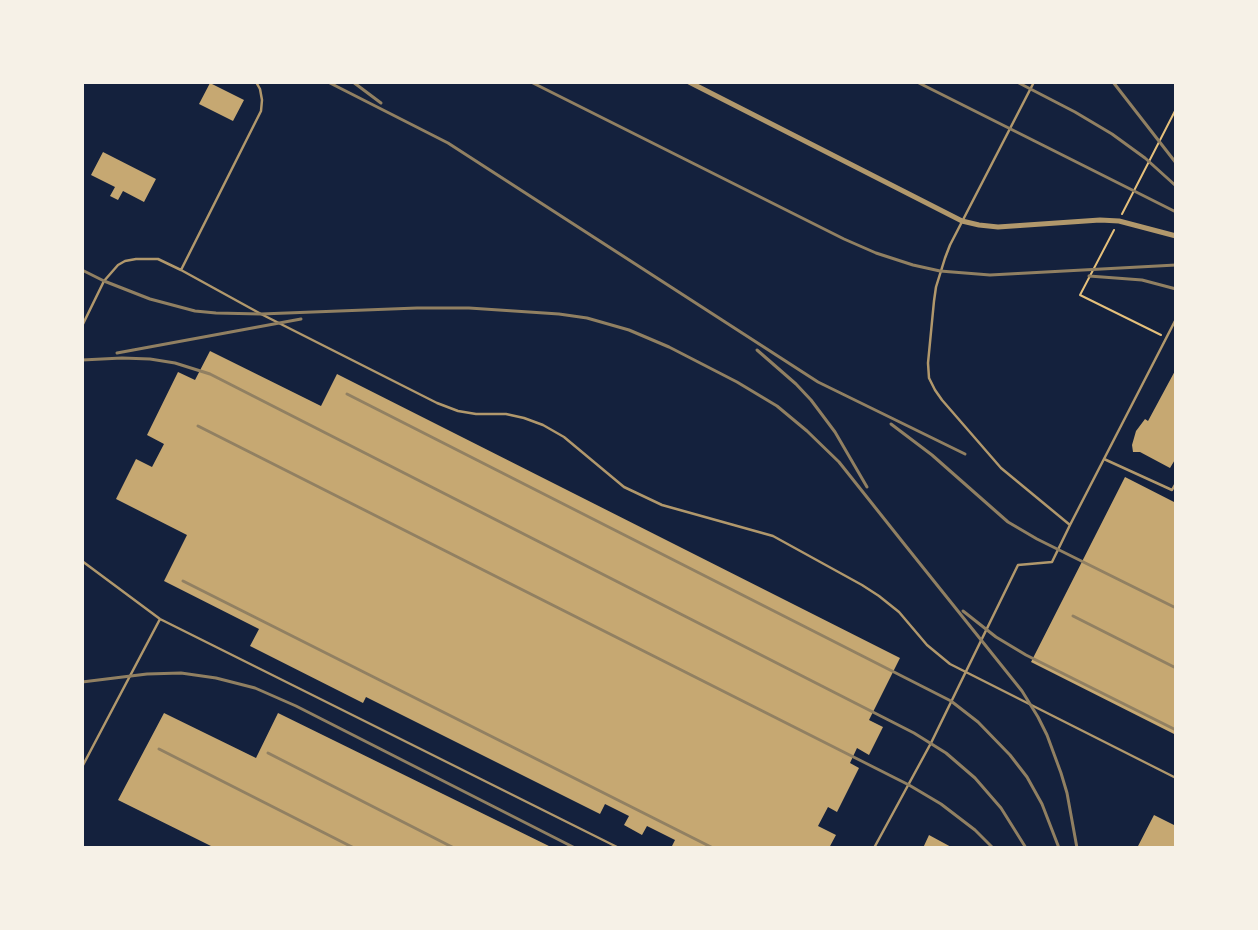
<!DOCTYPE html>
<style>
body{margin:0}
#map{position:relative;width:1258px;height:930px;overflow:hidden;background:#14213d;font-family:Lato,sans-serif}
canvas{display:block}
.frame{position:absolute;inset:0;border:84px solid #f6f1e7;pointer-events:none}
</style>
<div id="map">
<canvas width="1258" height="930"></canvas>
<div class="frame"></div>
</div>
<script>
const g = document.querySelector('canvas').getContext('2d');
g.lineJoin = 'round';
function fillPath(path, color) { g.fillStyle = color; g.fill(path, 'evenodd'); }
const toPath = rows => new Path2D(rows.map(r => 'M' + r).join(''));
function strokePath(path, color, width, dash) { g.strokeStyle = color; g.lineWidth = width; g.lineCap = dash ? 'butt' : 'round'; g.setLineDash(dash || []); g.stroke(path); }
const building = toPath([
 [210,83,244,100,233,121,199,104],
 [103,152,156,179,144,202,123,191,118,200,110,196,115,187,91,175],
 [210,351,321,406,337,374,900,658,869,720,883,727,869,755,857,748,850,763,859,768,837,812,828,807,818,826,836,835,829,848,671,848,675,840,647,826,642,835,624,825,629,816,605,804,600,814,366,697,363,703,250,646,259,629,164,581,187,535,116,499,136,459,152,467,164,444,147,435,178,372,195,380],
 [1176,369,1176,458,1170,468,1140,452,1133,452,1132,445,1136,431,1145,419,1148,421],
 [1125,477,1176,503,1176,735,1031,662],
 [164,713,256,758,278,713,553,848,215,848,118,800],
 [1154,815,1176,826,1176,848,1137,848],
 [929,835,953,848,923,848]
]);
const path = toPath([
 [1122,214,1176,109],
 [1114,230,1080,295,1161,335]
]);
const service = toPath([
 [181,270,261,111,262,100,260,89,256,82],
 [82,326,104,281,118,265,125,261,136,259,158,259,181,270,261,314,437,403,458,411,476,414,506,414,524,418,543,425,564,437,624,487,662,505,773,536,862,585,879,596,899,612,927,645,950,664,1176,778],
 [1104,459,1172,490,1176,483],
 [1070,525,1176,319],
 [82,561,160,619,619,848],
 [82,767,160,619],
 [874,848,931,743,1018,565,1052,562,1070,525,1001,468,942,400,935,390,929,378,928,363,934,301,936,287,945,258,950,245,1034,82]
]);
const minor = toPath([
 [689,82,962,221,979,225,998,227,1100,220,1119,221,1176,236]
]);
const rail = toPath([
 [328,82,448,143,818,382,965,454],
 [353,82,381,103],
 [531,82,844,239,876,253,913,265,940,271,990,275,1176,265],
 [917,82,1176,212],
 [1017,82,1075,112,1112,134,1145,158,1176,186],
 [1113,82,1176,163],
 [82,270,104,281,150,299,195,311,216,313,261,314,417,308,469,308,559,314,587,318,629,330,669,347,737,382,777,406,807,431,839,462,905,545],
 [1089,276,1142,280,1176,289],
 [757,350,796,384,811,400,835,432,867,487],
 [117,353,301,319],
 [82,360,122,358,150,359,175,363,210,374,914,733,946,753,975,778,1001,808,1026,848],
 [347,394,951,701,978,722,1010,755,1027,777,1042,804,1059,848],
 [891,424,932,455,1008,522,1037,539,1176,608],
 [198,426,909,785,941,804,975,830,993,848],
 [901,540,1022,691,1038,717,1047,735,1061,773,1067,793,1077,848],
 [183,581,713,848],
 [963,611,996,637,1026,655,1176,730],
 [1073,616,1176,668],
 [82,682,147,674,181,673,216,678,255,688,296,706,575,848],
 [159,749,354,848],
 [268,753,454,848]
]);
fillPath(building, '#c6a872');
strokePath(path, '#e5c07b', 2);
strokePath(service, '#b1986c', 2.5);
strokePath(minor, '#b1986c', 5);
strokePath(rail, '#918062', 3);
</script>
